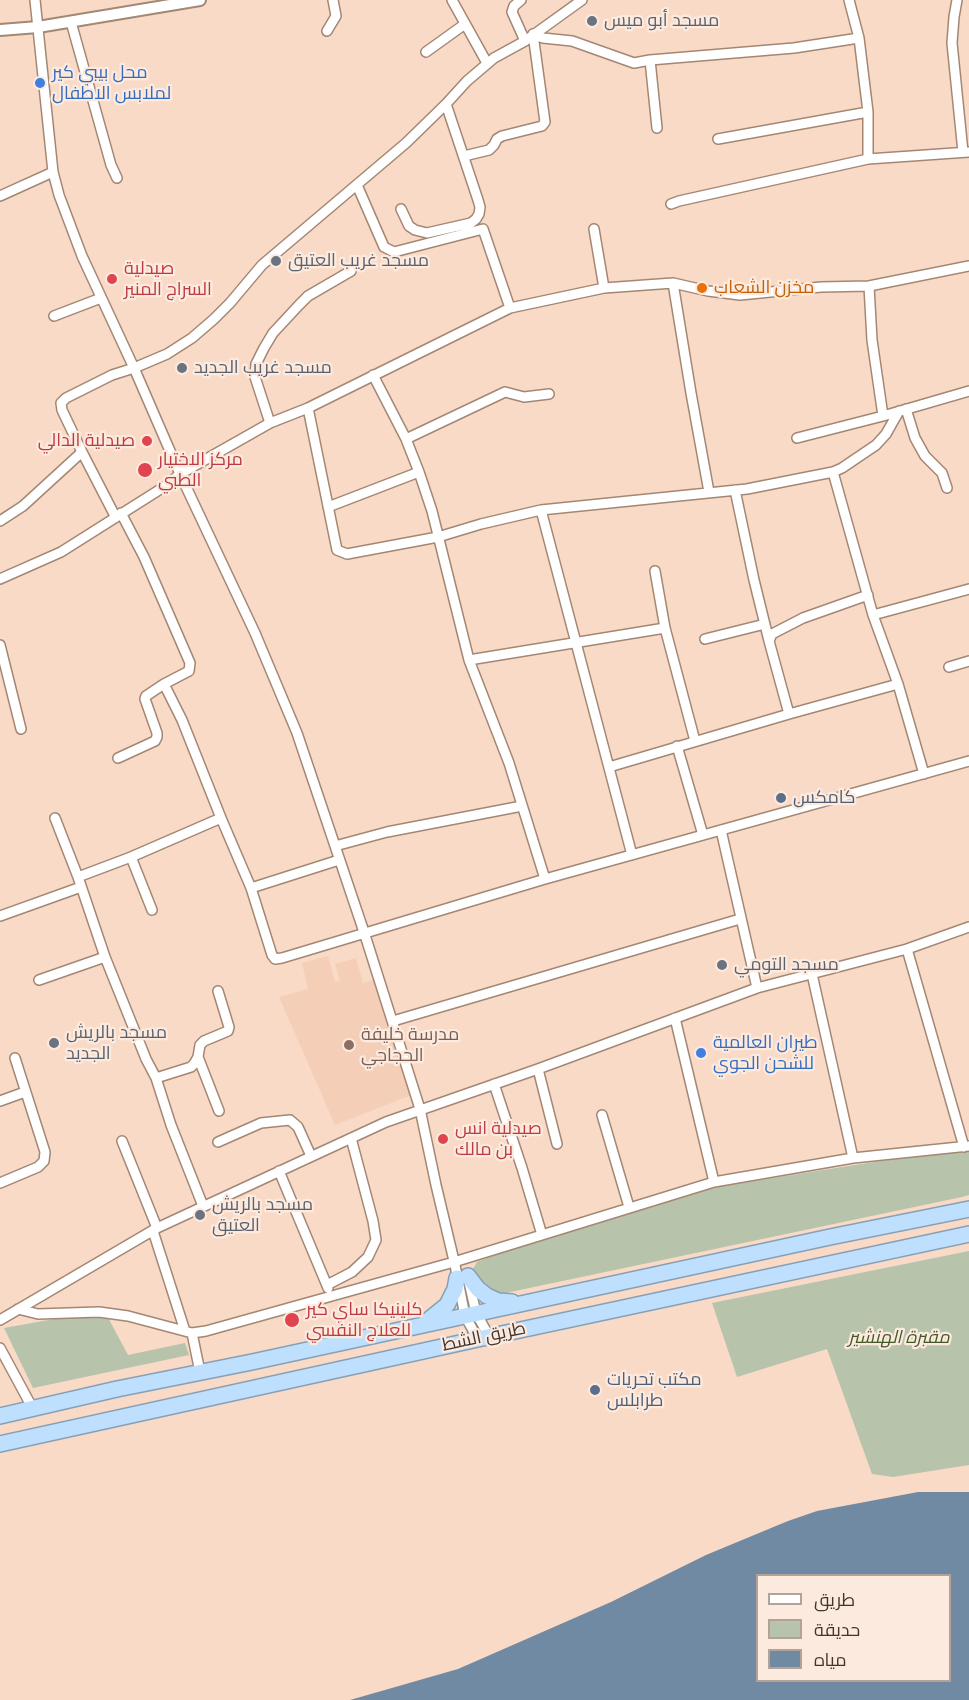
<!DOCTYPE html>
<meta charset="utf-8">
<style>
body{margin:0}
#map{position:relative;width:969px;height:1700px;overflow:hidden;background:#f9dac6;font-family:Merriweather,Cairo,serif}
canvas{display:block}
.legend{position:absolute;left:756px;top:1574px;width:195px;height:108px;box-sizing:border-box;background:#fdeade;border:2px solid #b2a297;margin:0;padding:8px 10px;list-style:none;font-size:18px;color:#41352d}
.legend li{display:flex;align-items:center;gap:12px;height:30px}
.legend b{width:30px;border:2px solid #b2a297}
</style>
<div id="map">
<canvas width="969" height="1700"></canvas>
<ul class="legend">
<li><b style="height:8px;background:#fff"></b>طريق</li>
<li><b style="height:16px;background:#b7c3ab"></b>حديقة</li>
<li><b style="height:16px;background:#708aa4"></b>مياه</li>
</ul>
</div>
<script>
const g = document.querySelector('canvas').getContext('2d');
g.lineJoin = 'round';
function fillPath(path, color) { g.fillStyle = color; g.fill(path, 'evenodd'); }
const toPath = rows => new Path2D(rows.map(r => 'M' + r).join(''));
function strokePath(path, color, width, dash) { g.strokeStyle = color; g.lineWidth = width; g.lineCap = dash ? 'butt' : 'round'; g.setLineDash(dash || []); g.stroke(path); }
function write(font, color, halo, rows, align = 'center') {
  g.font = font + ' Merriweather,Cairo,serif'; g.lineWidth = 4.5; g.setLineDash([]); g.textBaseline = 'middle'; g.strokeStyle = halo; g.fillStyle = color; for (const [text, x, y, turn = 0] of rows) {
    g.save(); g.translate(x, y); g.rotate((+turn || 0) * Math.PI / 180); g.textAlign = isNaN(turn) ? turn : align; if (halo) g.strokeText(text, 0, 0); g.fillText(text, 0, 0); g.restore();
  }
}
const built = toPath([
 [328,956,335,982,340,981,335,964,356,958,363,983,374,980,414,1094,335,1125,279,997,308,989,302,963]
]);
const green = toPath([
 [969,1149,969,1195,962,1197,496,1295,476,1278,473,1269,477,1262,494,1255,669,1200,722,1186,937,1152],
 [969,1251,969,1465,893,1477,872,1474,827,1349,737,1377,712,1303],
 [104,1310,128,1355,185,1343,189,1355,33,1388,4,1328]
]);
const water = toPath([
 [918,1492,969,1492,969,1700,350,1700,458,1669,611,1602,706,1555,788,1521,817,1511],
 [758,1576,950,1576,950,1680,758,1680]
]);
const minor = toPath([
 [35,0,53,172,59,195,82,256,134,368,180,474,255,633,297,733,364,932,420,1109,436,1185,455,1265,465,1316,478,1339],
 [452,0,487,63],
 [521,0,514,6,512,12,525,41],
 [849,0,859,38,868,112,868,159],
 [957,0,954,17,952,43,963,152],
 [71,22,111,165,117,178],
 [327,31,336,16,333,0],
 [533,34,543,38,572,41,634,63,650,60,794,48,859,38],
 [426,52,465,24],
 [650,60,657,128],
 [718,139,868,112],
 [464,156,489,150,494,145,497,139,502,136,542,126,545,122,533,34],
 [357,185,384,247,394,252,483,229,510,308],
 [0,196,53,172],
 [671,204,679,201,868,159,969,152],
 [401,209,409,226,415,230,427,233,471,223,476,219,479,214,480,207,478,200,446,104],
 [594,229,604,288],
 [673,283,691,393,709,492],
 [869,286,872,340,883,416],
 [54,316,101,298],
 [373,375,406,439,419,472,432,511,469,660,509,763,545,879],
 [308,408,337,550,347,554,438,537,481,524,541,510,747,489,833,472,842,468,876,445,886,434,899,411],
 [906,409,915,438,925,456,942,473,947,488],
 [270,423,255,377,256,364,264,348,273,333,299,305,308,296,351,271],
 [797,438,883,416,969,391],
 [406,439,505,392,524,397,549,394],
 [82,452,62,410,61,403,66,398,112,375,134,368,167,354,192,338,214,319,230,303,262,265,406,143,446,104,467,81,494,58,525,41,582,0],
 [833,472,873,615,898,684,924,774],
 [735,490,754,580,769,641],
 [328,507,419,472],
 [541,510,632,855],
 [121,513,144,557,190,663,189,671,164,684],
 [0,521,23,506,82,452,115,516],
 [655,571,665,628],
 [0,579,61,552,167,485,180,474,270,423,308,408,510,308,604,288,673,283,708,291,740,295,821,287,869,286,969,266],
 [873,615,969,589],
 [705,639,765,624],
 [0,645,21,729],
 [469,660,665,628,695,741],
 [949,667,969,661],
 [789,714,898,684],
 [677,746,703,835],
 [118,758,155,741,157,737,157,733,145,699,146,696,164,684,182,720,221,818],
 [609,767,789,714,769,641,772,634,803,618,868,595],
 [55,818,78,877],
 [721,830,757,988],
 [335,846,387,832,522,806],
 [131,857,152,910],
 [251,888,339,860],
 [0,916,81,887],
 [907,949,964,1147],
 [39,980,105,957],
 [675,1018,714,1182],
 [393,1021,740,919],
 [198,1057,219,1111],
 [538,1069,557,1144],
 [156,1078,191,1067,194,1064,198,1057,200,1045,204,1041,228,1031,229,1027,218,991],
 [494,1084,522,1168,542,1235],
 [0,1101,25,1092],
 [602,1115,629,1207],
 [122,1141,157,1228],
 [218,1142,261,1123,290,1120,298,1127,311,1156],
 [853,1158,969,1146],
 [279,1171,328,1288],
 [0,1183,38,1167,44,1161,45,1152,15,1058],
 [203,1206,171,1125,156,1078,146,1059,105,957,78,877,131,857,221,818,251,888,272,955,275,959,282,958,545,879,969,761],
 [153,1231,185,1331],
 [469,1282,476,1313,489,1336],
 [327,1285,352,1272,368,1257,376,1240,373,1221,351,1138],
 [18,1309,38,1314,99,1312,128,1316,192,1333,206,1331,454,1262,714,1182,853,1158,812,974],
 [0,1320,157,1228,386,1122,538,1069,757,988,907,949,969,927],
 [192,1333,200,1372],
 [0,1348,33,1409]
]);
const tertiary = toPath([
 [0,30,38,27,200,0]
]);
const trunk = toPath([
 [468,1276,478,1289,487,1296,498,1301,512,1302],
 [426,1322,447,1305,455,1289,457,1278],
 [0,1416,117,1389,252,1362,830,1237,969,1209],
 [0,1444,478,1339,969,1234]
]);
const markers = [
 [592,21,6,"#6b7280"],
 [40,83,6,"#3f7fe0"],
 [276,261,6,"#6b7280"],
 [112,279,6,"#e0444e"],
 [702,288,6,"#e8710a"],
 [182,368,6,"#6b7280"],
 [147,441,6,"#e0444e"],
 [145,470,8,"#e0444e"],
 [781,798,6,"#5c6f8a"],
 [722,965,6,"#6b7280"],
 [54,1043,6,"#6b7280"],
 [349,1045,6,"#8d6e63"],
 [701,1053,6,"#3f7fe0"],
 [443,1139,6,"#e0444e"],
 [200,1215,6,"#6b7280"],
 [292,1320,8,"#e0444e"],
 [595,1390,6,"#5c6f8a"]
];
const worshipNames = [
 ["مسجد أبو ميس",604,21],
 ["مسجد غريب العتيق",288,261],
 ["مسجد غريب الجديد",194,368],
 ["مسجد التومي",734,965],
 ["مسجد بالريش",66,1033],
 ["الجديد",66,1054],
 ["مسجد بالريش",212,1205],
 ["العتيق",212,1226]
];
const shopNames = [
 ["محل بيبي كير",52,73],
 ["لملابس الاطفال",52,94],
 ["طيران العالمية",713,1043],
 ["للشحن الجوي",713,1064]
];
const healthNames = [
 ["صيدلية",124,269],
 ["السراج المنير",124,290],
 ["صيدلية الدالي",135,441,"right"],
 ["مركز الاختيار",158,460],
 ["الطبي",158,481],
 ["صيدلية انس",455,1129],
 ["بن مالك",455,1150],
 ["كلينيكا ساي كير",306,1310],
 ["للعلاج النفسي",306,1331]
];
const foodNames = [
 ["مخزن الشعاب",714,288]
];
const serviceNames = [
 ["كامكس",793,798],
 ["مكتب تحريات",607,1380],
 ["طرابلس",607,1401]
];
const educationNames = [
 ["مدرسة خليفة",361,1035],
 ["الحجاجي",361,1056]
];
const streetNames = [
 ["طريق الشط",484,1337,-12]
];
const parkNames = [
 ["مقبرة الهنشير",899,1338]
];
fillPath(built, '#f4ceb6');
fillPath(green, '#b7c3ab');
fillPath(water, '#708aa4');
strokePath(minor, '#a38774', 12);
strokePath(tertiary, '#a38774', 14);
strokePath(trunk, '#87a0b5', 18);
strokePath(minor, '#fff', 9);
strokePath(tertiary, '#fff', 10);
strokePath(trunk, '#bee0fe', 15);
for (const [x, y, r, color] of markers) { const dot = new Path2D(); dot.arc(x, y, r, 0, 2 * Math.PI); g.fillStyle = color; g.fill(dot); strokePath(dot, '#fdeade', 2); }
write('18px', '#5b616d', '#fdeade', worshipNames, 'left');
write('18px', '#366cbe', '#fdeade', shopNames, 'left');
write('18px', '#be3a42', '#fdeade', healthNames, 'left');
write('18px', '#c56008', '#fdeade', foodNames, 'left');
write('18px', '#4e5e75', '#fdeade', serviceNames, 'left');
write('18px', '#785e54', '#fdeade', educationNames, 'left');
write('18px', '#41352d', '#fdeade', streetNames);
write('italic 18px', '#435a28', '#fdeade', parkNames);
</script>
